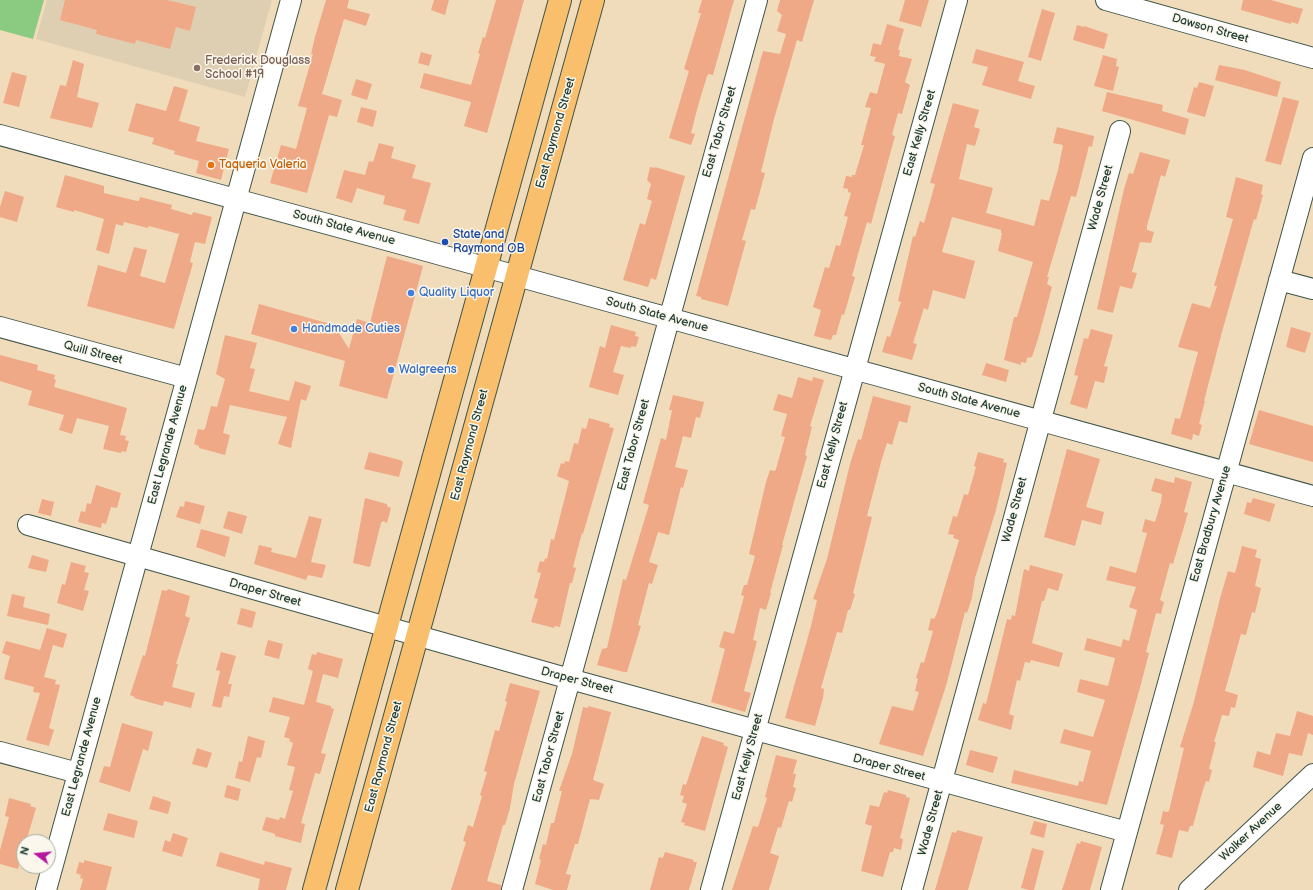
<!DOCTYPE html>
<style>
body{margin:0}
#map{position:relative;width:1313px;height:890px;overflow:hidden;background:#f0dcbb;font-family:"Balsamiq Sans",sans-serif}
canvas{display:block}
.north{position:absolute;left:16px;top:834px;width:40px;height:40px;box-sizing:border-box;background:#fbf7ec;border:1px solid #a3ada2;border-radius:50%;rotate:286deg;font-size:11px;font-weight:700;line-height:16px;text-align:center;color:#1f3d34}
.north::after{content:'';display:block;margin:auto;width:14px;height:18px;background:#b5179e;clip-path:polygon(50% 0,100% 100%,50% 72%,0 100%)}
</style>
<div id="map">
<canvas width="1313" height="890"></canvas>
<div class="north">N</div>
</div>
<script>
const g = document.querySelector('canvas').getContext('2d');
g.lineJoin = 'round';
function fillPath(path, color) { g.fillStyle = color; g.fill(path, 'evenodd'); }
const toPath = rows => new Path2D(rows.map(r => 'M' + r).join(''));
function strokePath(path, color, width, dash) { g.strokeStyle = color; g.lineWidth = width; g.lineCap = dash ? 'butt' : 'round'; g.setLineDash(dash || []); g.stroke(path); }
function write(font, color, halo, rows, align = 'center') {
  g.font = font + ' "Balsamiq Sans",sans-serif'; g.lineWidth = 3; g.setLineDash([]); g.textBaseline = 'middle'; g.strokeStyle = halo; g.fillStyle = color; for (const [text, x, y, turn = 0] of rows) {
    g.save(); g.translate(x, y); g.rotate((+turn || 0) * Math.PI / 180); g.textAlign = isNaN(turn) ? turn : align; if (halo) g.strokeText(text, 0, 0); g.fillText(text, 0, 0); g.restore();
  }
}
const built = toPath([
 [47,0,272,0,245,97,36,39]
]);
const green = toPath([
 [0,0,44,0,33,39,0,30]
]);
const building = toPath([
 [65,0,167,0,196,7,190,31,176,27,170,49,136,40,135,44,96,34,97,30,60,20],
 [326,0,349,0,347,8,370,14,366,26,344,19,322,94,342,100,337,117,329,115,307,193,270,183,281,145,296,149,307,108,298,106,313,54,311,54,315,37],
 [434,0,449,0,445,15,431,10],
 [496,0,524,0,487,133,464,126,471,102,420,88,424,73,471,85,480,54,478,53,483,37,485,38],
 [702,0,734,0,713,75,709,74,707,76,698,106,691,133,695,134,691,145,669,138,689,71,684,69,701,13,698,13],
 [780,0,814,0,802,42,797,40,774,119,761,172,765,173,755,210,751,209,742,240,746,241,728,306,701,299,701,297,696,296,763,51,780,54,786,34,777,31,782,15,777,11],
 [905,0,929,0,921,27,899,21],
 [1243,0,1271,0,1303,9,1298,24,1291,22,1291,24,1241,10],
 [1042,9,1055,13,1041,61,1028,57],
 [887,24,904,29,898,50,900,50,899,56,912,59,905,82,910,85,902,114,898,113,892,135,895,136,871,224,867,222,852,276,855,277,844,315,842,314,836,335,833,335,831,340,814,336,821,310,813,307,825,267,829,268,836,245,840,246,848,217,844,216,851,193,848,192,848,189,843,188,846,176,852,177,852,175,855,175,864,145,861,145,871,108,865,107,870,92,877,94,885,64,874,61,876,57,870,56,873,43,881,45],
 [1077,25,1084,27,1084,26,1108,34,1104,49,1073,40],
 [976,49,1024,62,1018,81,1035,86,1031,99,982,85,988,67,972,63],
 [421,52,432,55,429,66,418,63],
 [1103,55,1117,59,1116,66,1119,67,1113,91,1094,86],
 [73,60,84,64,77,97,99,103,92,128,50,118,60,85,66,86],
 [1219,65,1245,70,1281,82,1277,97,1215,80],
 [12,72,27,76,19,107,3,103],
 [356,79,372,84,367,100,351,95],
 [1199,82,1214,86,1205,117,1187,112,1194,87,1197,88],
 [174,86,188,90,179,121,200,127,196,141,229,149,221,180,196,173,199,161,174,154,175,151,152,144,154,138,128,131,136,103,166,111],
 [1107,92,1163,105,1162,111,1189,119,1185,135,1102,111],
 [1283,97,1299,101,1281,165,1265,161],
 [953,103,979,110,974,127,980,129,975,146,967,144,959,179,993,188,986,213,1034,226,1041,199,1049,201,1058,170,1063,145,1053,143,1057,127,1094,136,1092,147,1089,146,1076,197,1071,196,1047,277,1049,277,1047,284,1052,287,1038,339,1032,357,1027,358,1026,363,1021,362,1021,365,1004,360,1014,317,1017,317,1033,262,998,251,1002,233,1001,233,1001,230,952,217,942,252,975,261,965,299,933,290,928,310,924,308,913,343,917,344,912,360,882,352,887,336,890,337,901,302,898,301,913,236,915,237,920,221,924,223,935,184,930,183],
 [361,107,377,111,373,127,357,122],
 [379,143,394,147,391,158,416,165,412,178,431,183,419,224,403,220,406,210,383,204,385,196,357,188,352,203,336,198,344,170,365,175,369,161,373,162],
 [1140,152,1170,160,1165,177,1161,175,1147,226,1147,230,1154,232,1151,243,1140,242,1132,272,1137,273,1132,289,1120,286,1113,313,1097,309,1124,189,1129,173,1133,174],
 [650,167,655,168,655,167,685,176,656,280,651,278,648,287,623,280,640,223,645,225,652,201,647,199,651,184,647,180],
 [65,175,104,186,104,193,137,201,139,201,140,197,172,205,171,209,192,215,193,212,212,217,205,244,195,242,190,262,193,263,174,329,87,306,98,265,126,273,134,247,147,250,140,276,165,283,179,234,149,226,148,228,124,222,123,226,116,224,109,254,96,250,104,219,74,210,74,212,56,207],
 [1236,177,1263,185,1261,194,1263,195,1256,220,1254,219,1222,332,1204,401,1205,401,1199,424,1202,425,1199,436,1193,434,1192,440,1171,434,1175,418,1180,419,1198,352,1178,347,1192,303,1210,308,1217,286,1214,286,1233,219,1226,217],
 [5,191,24,197,17,222,0,217,0,207],
 [387,256,423,266,387,399,339,386,345,361,251,334,259,304,334,325,349,349,357,319,370,323],
 [611,325,636,332,635,336,639,337,636,347,631,346,631,348,621,346,613,372,624,375,618,395,589,387,600,346,605,348],
 [1291,327,1311,333,1305,353,1286,347],
 [1091,329,1113,335,1104,366,1108,367,1104,383,1095,381,1087,409,1070,404,1078,376,1074,375,1084,338,1088,339],
 [225,335,257,343,250,368,255,369,249,391,289,401,295,381,311,386,306,401,301,399,291,448,278,444,287,417,230,405,223,433,230,435,225,455,199,448,199,446,194,444,198,429,203,430,205,429,211,406,217,407,225,379,216,374],
 [0,355,38,365,37,370,55,375,54,379,56,380,54,387,127,408,120,435,126,436,125,440,129,441,126,452,122,451,121,453,103,449,109,426,77,418,72,434,59,430,64,415,28,405,32,391,0,381],
 [986,363,1009,370,1006,382,982,375],
 [798,377,812,381,813,377,824,380,810,426,812,427,805,455,807,456,782,545,783,545,770,593,771,593,766,610,760,608,753,640,757,641,744,691,751,693,745,712,711,702,725,649,719,647,724,631,734,634,744,596,741,595,744,585,747,585,755,556,749,554,766,482,770,470,775,471,776,469,785,437,781,436,787,414,773,410,778,394,792,398],
 [673,395,704,402,700,418,696,417,691,438,683,436,675,467,688,470,683,488,681,487,669,535,658,532,649,562,658,565,652,584,649,583,638,625,641,626,627,672,624,672,597,665,602,649,607,648,623,579,626,580,649,505,643,503,661,438,666,440,672,410,669,410],
 [873,396,911,406,907,423,899,421,892,445,887,443,881,462,867,516,872,517,853,593,855,594,850,610,848,610,842,633,837,632,821,688,824,689,823,698,815,726,785,718,811,626,817,600,813,599,827,559,850,464,858,439,861,440],
 [1259,410,1313,426,1313,462,1249,444],
 [589,418,610,424,609,427,614,428,583,534,582,533,573,567,576,568,572,583,570,583,560,627,555,626,554,628,531,622,538,599,534,598,541,573,537,572,540,561,544,562,545,558,547,559,551,539,554,540,569,481,557,476,561,463,564,464,565,461,569,462,574,443,578,444,582,428,586,429],
 [1067,449,1100,459,1086,507,1104,512,1101,525,1082,520,1075,546,1044,537],
 [369,452,400,460,403,462,399,477,364,469],
 [978,452,1004,459,1003,462,1007,463,996,510,975,578,972,598,967,613,965,612,946,686,923,756,879,744,892,706,913,711,919,692,915,691,918,679,916,678,921,662,924,663,933,631,928,630,931,618,934,619,937,613,959,540,953,538,954,535,948,534,953,516,957,517,964,494,968,495,976,467,974,466],
 [1175,477,1192,482,1184,512,1188,513,1173,564,1170,563,1160,600,1164,602,1161,614,1156,613,1146,652,1149,653,1141,684,1107,805,1011,783,1014,770,1078,786,1079,781,1083,782,1091,751,1060,743,1064,729,1093,737,1105,700,1077,692,1080,679,1108,686,1115,658,1084,650,1087,638,1121,647,1123,639,1129,641,1137,610,1129,607,1136,587,1106,580,1110,566,1136,573,1147,533,1142,532,1145,519,1155,522,1161,502,1162,494,1151,491,1155,478,1174,483],
 [96,485,121,493,117,508,111,507,106,524,102,523,101,528,78,522,81,511,85,512,87,503,91,504],
 [365,498,387,504,387,506,391,508,387,523,383,521,381,523,370,567,353,563],
 [1253,498,1275,504,1270,522,1244,514,1247,502,1251,503],
 [42,499,54,502,51,516,38,513],
 [185,501,205,506,200,524,176,517,180,506,184,507],
 [228,511,247,516,242,534,223,528],
 [309,516,322,519,311,562,326,565,322,578,308,575,306,580,254,564,259,545,272,548,271,552,296,558],
 [201,529,230,537,225,557,196,547],
 [1242,546,1257,550,1255,557,1261,559,1255,586,1261,588,1255,613,1252,612,1246,635,1241,634,1225,691,1238,695,1235,708,1231,707,1229,716,1222,715,1214,742,1216,742,1209,769,1212,770,1209,782,1206,781,1202,793,1193,826,1190,826,1188,832,1179,830,1172,858,1156,854,1164,825,1160,824,1163,811,1167,812,1169,811,1184,748,1180,747,1193,705,1221,595,1228,571,1235,573],
 [32,555,49,560,46,572,28,568],
 [71,562,86,566,84,572,89,573,84,590,89,591,83,611,57,603,62,584,65,585],
 [1030,565,1063,574,1058,591,1048,588,1044,601,1042,601,1032,643,1063,653,1059,667,1031,660,1030,663,1025,662,1020,681,1017,680,1009,714,1014,716,1011,730,978,720,983,703,986,704,1007,619,1011,620,1012,615,1015,616,1024,569,1029,571],
 [168,589,190,596,185,616,190,618,176,664,178,664,172,687,195,693,191,708,164,701,163,706,134,698,135,697,130,695,143,655,145,656,162,590,167,591],
 [12,594,25,597,23,607,50,614,48,625,7,616],
 [241,608,256,612,252,628,237,624],
 [47,628,67,634,63,648,53,645,44,677,56,680,55,684,60,685,49,728,54,730,49,746,26,740,40,693,33,692,34,687,4,679,10,656,2,653,6,641,40,650],
 [268,640,283,644,279,659,264,655],
 [221,652,236,656,228,684,232,684,229,697,224,696,221,708,212,706,220,671,216,670],
 [317,652,343,659,338,678,323,674,316,702,331,706,331,708,334,709,321,753,326,754,320,774,315,773,301,823,305,824,301,843,275,836,275,834,262,830,266,817,279,820,280,817,285,819,293,791,289,790,295,767,287,765,293,743,289,741,290,739,284,737,290,717,269,712,273,697,304,705,313,671,308,669,312,654,316,655],
 [510,683,540,691,514,784,510,808,505,825,503,825,487,881,501,885,501,890,451,890,466,842,463,841,468,825,473,827,482,796,480,795,487,772,484,771,495,730,499,731,507,702,505,701],
 [588,706,611,712,593,780,604,784,599,800,590,799,578,844,575,844,566,874,571,875,567,890,553,890,535,884,541,860,539,859,543,844,546,845,551,823,554,823,562,791,559,791,572,754,583,707,588,708],
 [1297,711,1313,716,1313,735,1308,733,1302,756,1289,753,1283,776,1253,767,1257,751,1270,755,1276,733,1290,736],
 [122,723,153,732,148,751,143,749,130,792,99,782,104,766,110,767],
 [248,736,265,741,261,758,257,757,250,782,235,778,239,761,242,762],
 [702,736,724,743,723,745,728,747,705,831,684,825,685,823,681,822,687,804,682,802,684,796,680,795,683,784,686,785],
 [197,748,212,753,207,768,192,764],
 [970,750,998,757,993,773,966,765],
 [776,755,797,760,793,774,796,774,793,787,796,788,792,802,789,801,781,828,778,827,770,853,779,856,769,890,732,890,753,826,758,827,767,798,765,797],
 [227,785,241,789,238,801,224,797],
 [888,790,906,795,906,797,910,798,900,838,903,839,901,850,894,848,893,852,890,852,883,877,861,871,872,826,865,824,870,805,879,807,884,792,887,793],
 [153,796,171,802,168,814,149,809],
 [9,798,31,804,30,806,36,808,26,842,24,842,18,869,0,864,0,850,9,817,5,816],
 [108,813,138,821,134,838,103,830],
 [1034,821,1047,824,1044,838,1030,834],
 [957,830,983,837,968,890,935,890,952,832,956,833],
 [173,833,188,838,182,857,162,851,165,840,170,842],
 [1081,841,1102,847,1090,890,1062,890,1077,843,1080,844],
 [1032,848,1044,851,1034,890,1029,890,1021,888],
 [220,852,264,865,265,861,292,868,286,890,258,890,260,879,216,866],
 [665,852,694,860,693,862,697,862,689,890,650,890,659,857,663,858],
 [84,860,112,867,106,890,80,890,83,879,80,878,81,875,76,873,79,862,84,863]
]);
const minor = toPath([
 [1106,0,1313,58],
 [0,135,423,250,1313,496],
 [1279,280,1313,289],
 [0,327,187,378],
 [28,525,570,679,1127,832],
 [0,752,78,773],
 [46,890,291,0],
 [512,890,757,0],
 [711,890,957,0],
 [912,890,1120,131],
 [1111,890,1313,158],
 [1189,890,1313,774]
]);
const major = toPath([
 [314,890,560,0],
 [347,890,593,0]
]);
const markers = [
 [197,68,4,"#8d6e63"],
 [211,165,4,"#e8710a"],
 [445,242,4,"#1a4fb4"],
 [411,293,4,"#3f7fe0"],
 [294,329,4,"#3f7fe0"],
 [391,370,4,"#3f7fe0"]
];
const streetNames = [
 ["Dawson Street",1210,29,16],
 ["East Tabor Street",720,132,-74],
 ["East Raymond Street",556,133,-74],
 ["East Kelly Street",920,133,-74],
 ["Wade Street",1101,198,-75],
 ["South State Avenue",344,228,15],
 ["South State Avenue",657,315,15],
 ["Quill Street",93,353,15],
 ["South State Avenue",969,401,15],
 ["East Legrande Avenue",168,445,-75],
 ["East Raymond Street",470,445,-75],
 ["East Tabor Street",634,445,-75],
 ["East Kelly Street",833,445,-75],
 ["Wade Street",1015,510,-75],
 ["East Bradbury Avenue",1211,524,-74],
 ["Draper Street",265,593,16],
 ["Draper Street",577,681,15],
 ["East Legrande Avenue",82,757,-75],
 ["East Raymond Street",384,757,-75],
 ["East Tabor Street",549,757,-75],
 ["East Kelly Street",748,757,-75],
 ["Draper Street",889,768,15],
 ["Wade Street",931,823,-75],
 ["Walker Avenue",1251,832,-43]
];
const educationNames = [
 ["Frederick Douglass",205,61],
 ["School #19",205,75]
];
const foodNames = [
 ["Taqueria Valeria",219,165]
];
const transitNames = [
 ["State and",453,235],
 ["Raymond OB",453,249]
];
const shopNames = [
 ["Quality Liquor",419,293],
 ["Handmade Cuties",302,329],
 ["Walgreens",399,370]
];
fillPath(built, '#dfcfb2');
fillPath(green, '#8bca81');
fillPath(building, '#f0a987');
strokePath(minor, '#3e5548', 22);
strokePath(major, '#3e5548', 24);
strokePath(minor, '#fff', 20);
strokePath(major, '#f9bf6d', 22);
for (const [x, y, r, color] of markers) { const dot = new Path2D(); dot.arc(x, y, r, 0, 2 * Math.PI); g.fillStyle = color; g.fill(dot); strokePath(dot, '#fbf7ec', 1.5); }
write('12px', '#1f3d34', '#fbf7ec', streetNames);
write('12px', '#785e54', '#fbf7ec', educationNames, 'left');
write('12px', '#c56008', '#fbf7ec', foodNames, 'left');
write('12px', '#164399', '#fbf7ec', transitNames, 'left');
write('12px', '#366cbe', '#fbf7ec', shopNames, 'left');
</script>
